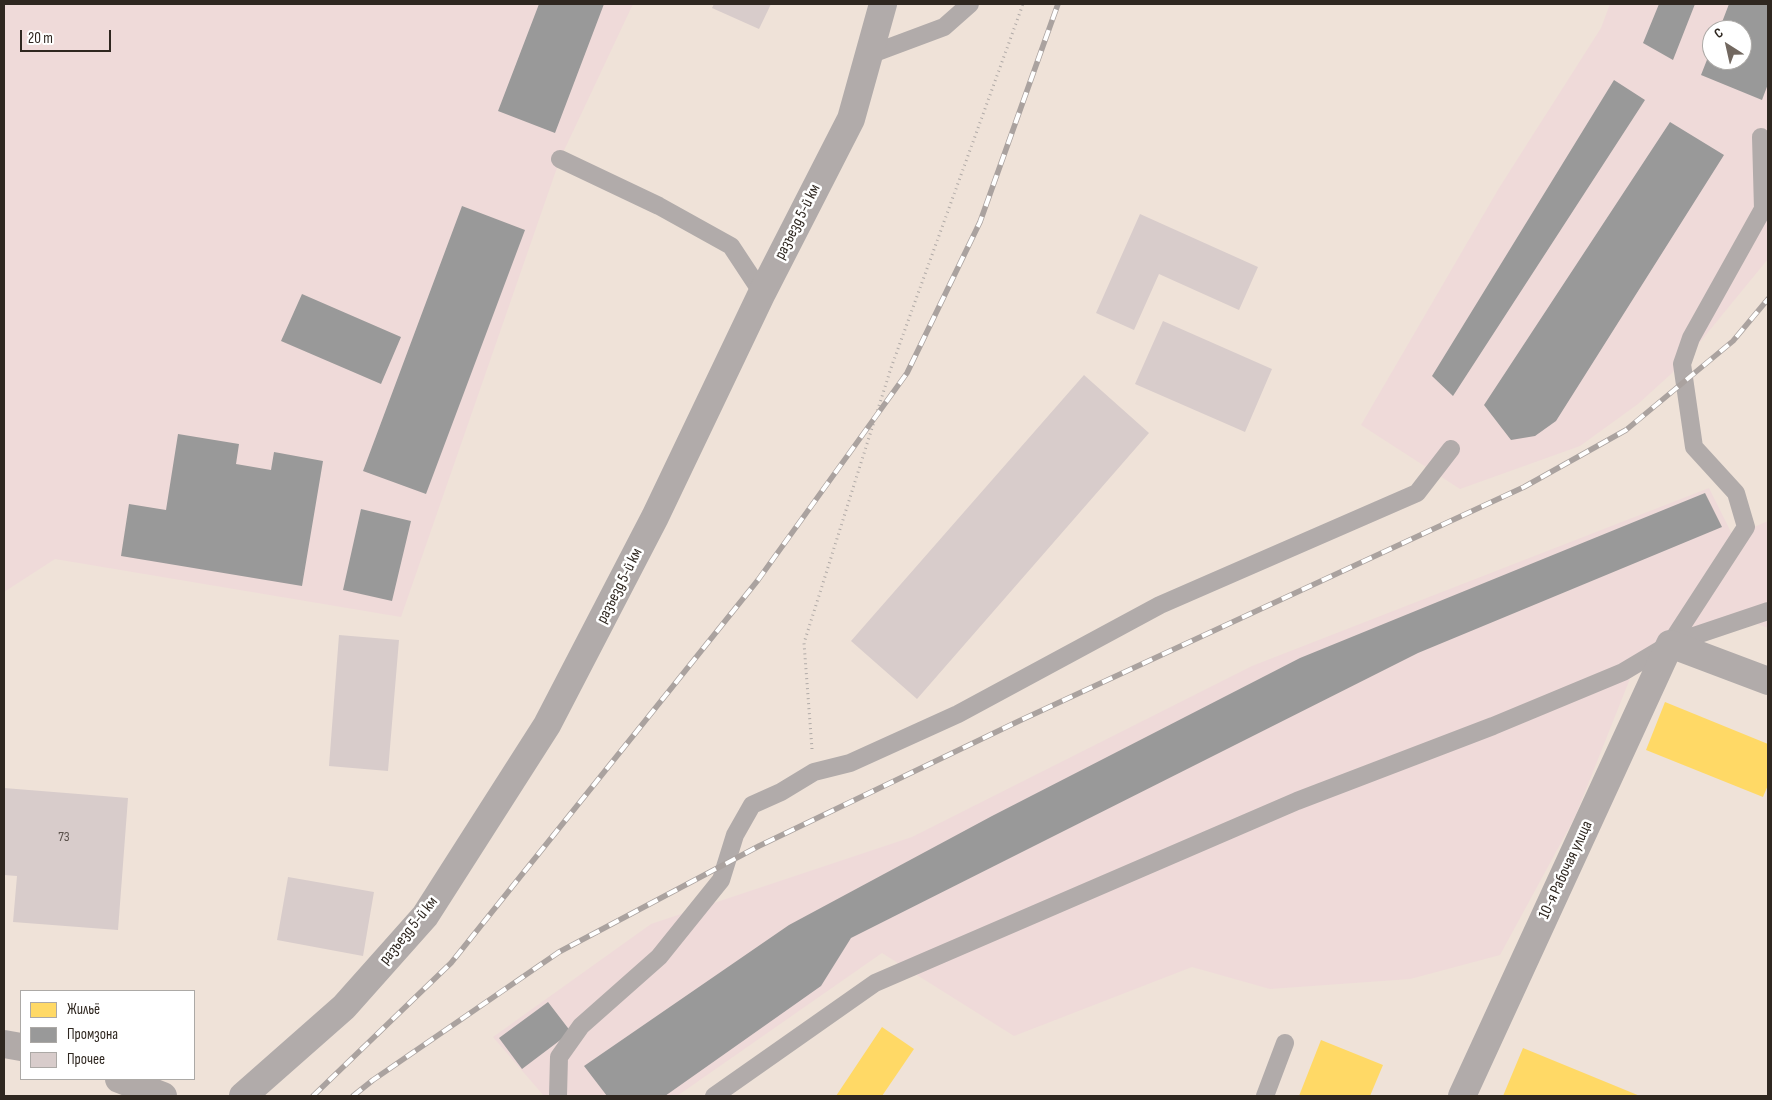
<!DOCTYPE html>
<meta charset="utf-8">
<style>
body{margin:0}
#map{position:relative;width:1772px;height:1100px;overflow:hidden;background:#efe2d8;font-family:"Sofia Sans Condensed",sans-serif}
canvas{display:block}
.frame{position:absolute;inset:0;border:5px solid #2f2720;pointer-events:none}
.legend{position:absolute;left:20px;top:990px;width:175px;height:90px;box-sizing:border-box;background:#fff;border:1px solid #aca9a6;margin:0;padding:6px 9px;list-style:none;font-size:15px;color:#2f2720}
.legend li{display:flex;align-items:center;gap:10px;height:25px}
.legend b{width:25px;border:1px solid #aca9a6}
.north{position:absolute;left:1702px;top:20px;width:50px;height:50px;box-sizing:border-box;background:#fff;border:1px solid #aca9a6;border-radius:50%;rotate:325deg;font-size:14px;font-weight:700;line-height:20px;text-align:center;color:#2f2720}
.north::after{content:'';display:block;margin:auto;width:18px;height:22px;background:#726860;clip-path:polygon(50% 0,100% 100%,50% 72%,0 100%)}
.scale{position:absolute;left:20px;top:30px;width:91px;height:22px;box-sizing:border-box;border:2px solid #2f2720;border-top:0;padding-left:6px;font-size:15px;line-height:18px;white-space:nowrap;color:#2f2720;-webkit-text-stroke:4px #fff;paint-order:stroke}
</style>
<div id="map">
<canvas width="1772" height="1100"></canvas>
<div class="frame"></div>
<ul class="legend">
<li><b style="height:14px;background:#ffd966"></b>Жильё</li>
<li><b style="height:14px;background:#999"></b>Промзона</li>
<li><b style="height:14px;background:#d8cccb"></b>Прочее</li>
</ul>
<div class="north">С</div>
<div class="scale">20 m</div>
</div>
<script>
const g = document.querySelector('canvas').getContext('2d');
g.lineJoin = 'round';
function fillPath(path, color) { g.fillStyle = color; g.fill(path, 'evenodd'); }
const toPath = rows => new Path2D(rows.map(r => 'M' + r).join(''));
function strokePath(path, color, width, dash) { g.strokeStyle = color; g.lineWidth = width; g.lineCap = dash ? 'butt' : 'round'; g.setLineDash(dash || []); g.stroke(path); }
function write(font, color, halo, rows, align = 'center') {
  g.font = font + ' "Sofia Sans Condensed",sans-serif'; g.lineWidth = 5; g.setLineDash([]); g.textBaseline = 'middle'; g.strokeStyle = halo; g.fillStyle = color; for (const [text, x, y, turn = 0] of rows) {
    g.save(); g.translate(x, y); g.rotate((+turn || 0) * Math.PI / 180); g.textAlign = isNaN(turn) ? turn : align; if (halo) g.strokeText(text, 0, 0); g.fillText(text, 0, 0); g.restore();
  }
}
const industrial = toPath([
 [4,4,633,4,560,159,401,617,55,559,4,592],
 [1610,4,1768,4,1768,259,1682,364,1638,404,1580,446,1460,489,1361,425,1499,188,1601,28],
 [1712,30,1742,30,1742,60,1712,60],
 [1709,488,1733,536,1768,521,1768,628,1752,622,1637,661,1575,817,1500,955,1410,979,1270,989,1192,967,1014,1036,882,953,677,1096,544,1096,493,1037,651,924,912,837,1252,666]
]);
const homes = toPath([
 [1665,702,1768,744,1768,785,1763,797,1646,750],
 [882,1027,914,1049,882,1096,836,1096],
 [1321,1040,1383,1065,1370,1096,1299,1096],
 [1523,1048,1640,1096,1503,1096]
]);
const industry = toPath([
 [539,4,604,4,555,133,498,111],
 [1659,4,1695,4,1673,60,1643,43],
 [1729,4,1768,4,1768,84,1762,100,1701,75,1712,47,1712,60,1742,60,1742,30,1719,30],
 [1614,80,1645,100,1453,396,1432,376],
 [1670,122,1724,155,1556,421,1535,436,1511,440,1484,405],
 [462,206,525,230,426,494,363,471],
 [302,294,401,337,381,384,281,341],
 [178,434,239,444,236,464,271,470,274,452,323,461,302,586,121,556,129,504,166,510],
 [1705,493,1722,527,1418,653,851,938,821,986,665,1096,607,1096,584,1066,789,925,992,816,1300,658],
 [361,509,411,521,392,601,343,590],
 [548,1002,571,1032,522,1069,499,1038]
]);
const building = toPath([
 [714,4,771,4,759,29,712,8],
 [1140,214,1258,267,1239,310,1159,274,1134,330,1096,313],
 [1163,321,1272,369,1245,432,1135,384],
 [1084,375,1149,433,917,699,851,641],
 [339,635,399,640,388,771,329,766],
 [4,788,128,798,118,930,13,922,17,876,4,875],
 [288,877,374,892,363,956,277,940]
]);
const path = toPath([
 [812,749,804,643,891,368,1023,4]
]);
const lane = toPath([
 [869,55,944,27,970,4],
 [560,159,659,206,731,246,762,293],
 [1670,644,1746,527,1736,493,1694,447,1682,364,1691,338,1763,209,1761,137],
 [558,1096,559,1057,581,1026,659,957,721,880,735,835,752,805,781,792,814,772,850,763,958,714,1160,605,1417,493,1451,449],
 [714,1096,875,983,1297,801,1493,726,1623,672,1670,644,1768,611],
 [1265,1096,1285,1043]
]);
const street = toPath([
 [243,1096,344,1007,425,916,547,725,655,517,762,293,851,119,883,4],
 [1462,1096,1670,644,1768,681]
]);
const secondary = toPath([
 [4,1044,21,1047],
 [119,1079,163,1096]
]);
const rail = toPath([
 [313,1096,451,963,758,580,907,373,980,222,1058,4],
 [353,1096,373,1080,559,952,759,846,1019,721,1524,487,1626,430,1733,341,1768,299]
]);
const numberNames = [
 ["73",64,837]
];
const streetNames = [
 ["разъезд 5-й км",798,222,-63],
 ["разъезд 5-й км",620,586,-63],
 ["10-я Рабочая улица",1566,870,-65],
 ["разъезд 5-й км",409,931,-51]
];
fillPath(industrial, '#efdad9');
fillPath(homes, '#ffd966');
fillPath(industry, '#999');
fillPath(building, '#d8cccb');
strokePath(path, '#b0aaa7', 3, [1, 4]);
strokePath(lane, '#b1abaa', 18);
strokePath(street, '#b1abaa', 28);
strokePath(secondary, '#b1aaa8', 28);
strokePath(rail, '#aaa29f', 5.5);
strokePath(rail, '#fff', 4, [11]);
write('14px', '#5b524c', null, numberNames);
write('16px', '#2f2720', '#fff', streetNames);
</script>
